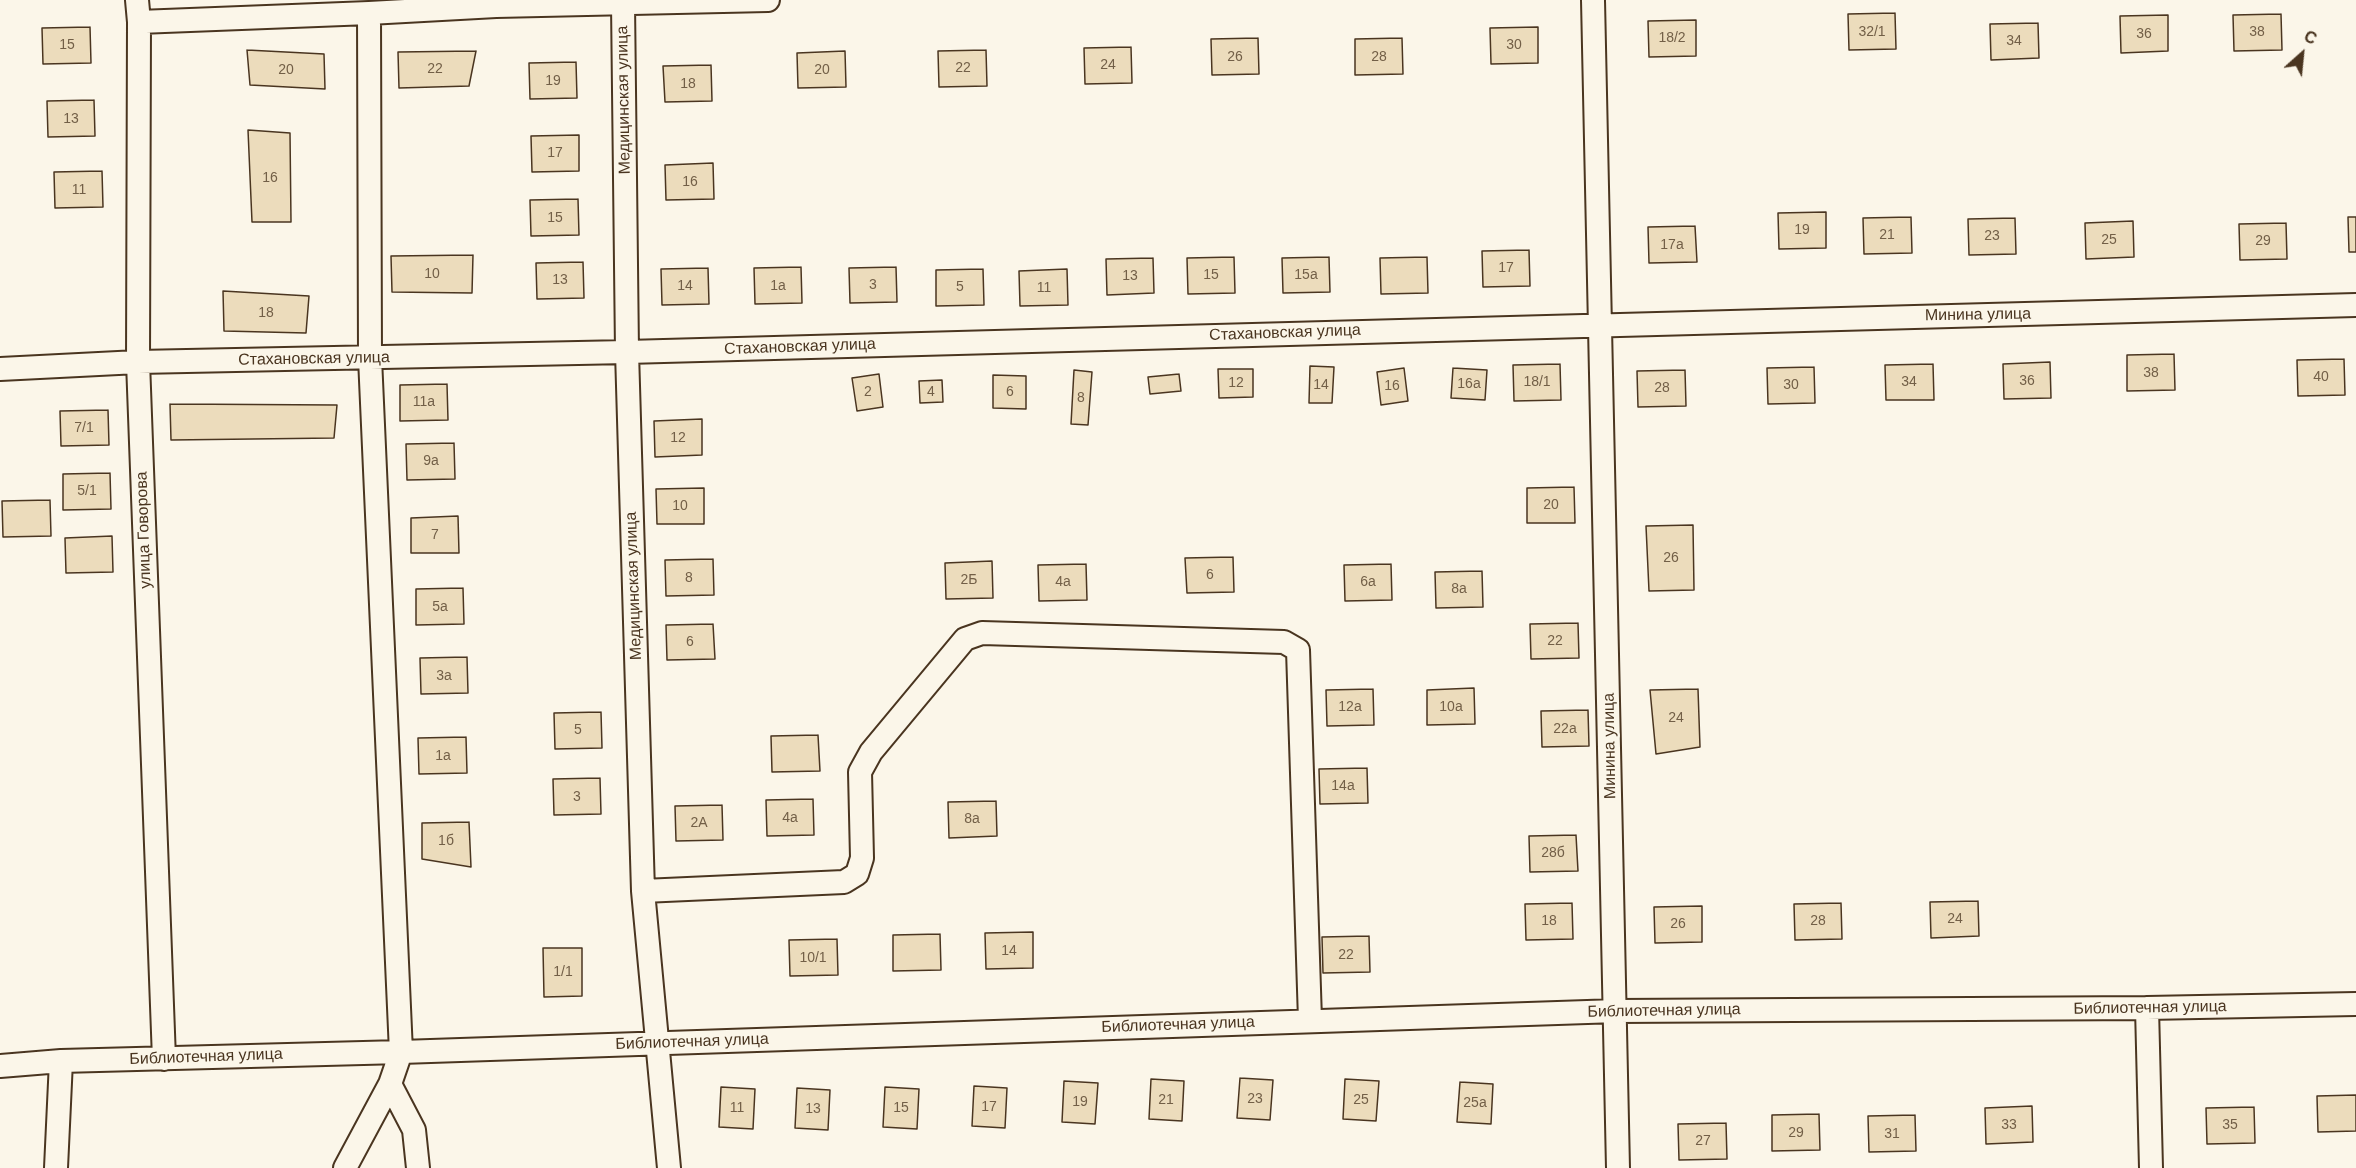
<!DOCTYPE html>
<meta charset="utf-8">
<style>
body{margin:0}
#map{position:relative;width:2356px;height:1168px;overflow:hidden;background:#fbf6e9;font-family:Helvetica,sans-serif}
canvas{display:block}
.north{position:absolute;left:2272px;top:24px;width:60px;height:60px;-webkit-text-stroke:4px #fbf6e9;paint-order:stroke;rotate:27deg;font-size:16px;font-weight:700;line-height:24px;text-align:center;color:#4a3520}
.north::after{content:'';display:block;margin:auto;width:21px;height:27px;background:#4a3520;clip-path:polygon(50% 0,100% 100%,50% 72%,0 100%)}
</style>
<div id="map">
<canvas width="2356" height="1168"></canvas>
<div class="north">С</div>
</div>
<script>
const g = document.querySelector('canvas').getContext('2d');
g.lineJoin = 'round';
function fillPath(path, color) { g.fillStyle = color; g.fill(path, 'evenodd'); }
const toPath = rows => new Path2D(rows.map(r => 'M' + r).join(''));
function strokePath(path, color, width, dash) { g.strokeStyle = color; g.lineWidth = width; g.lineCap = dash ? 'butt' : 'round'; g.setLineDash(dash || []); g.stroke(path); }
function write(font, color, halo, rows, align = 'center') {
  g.font = font + ' Helvetica,sans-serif'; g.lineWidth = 4.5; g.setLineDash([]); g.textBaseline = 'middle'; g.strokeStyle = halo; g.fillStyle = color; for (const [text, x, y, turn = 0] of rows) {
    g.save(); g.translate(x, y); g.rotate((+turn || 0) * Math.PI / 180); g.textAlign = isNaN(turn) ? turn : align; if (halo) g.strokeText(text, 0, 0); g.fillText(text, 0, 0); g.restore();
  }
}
const building = toPath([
 [1895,13,1896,49,1849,50,1848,14,1895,13],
 [2281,14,2282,50,2234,51,2233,15,2281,14],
 [2168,15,2168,51,2121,53,2120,16,2168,15],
 [1696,20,1696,56,1649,57,1648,21,1696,20],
 [2038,23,2039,58,1991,60,1990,24,2038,23],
 [90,27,91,63,43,64,42,28,90,27],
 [1538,27,1538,63,1491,64,1490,28,1538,27],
 [1258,38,1259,74,1212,75,1211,39,1258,38],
 [1402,38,1403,74,1355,75,1355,39,1402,38],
 [1131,47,1132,83,1085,84,1084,48,1131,47],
 [247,50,324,54,325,89,250,85,247,50],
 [986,50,987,86,939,87,938,51,986,50],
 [476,51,469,86,399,88,398,52,476,51],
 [845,51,846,87,798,88,797,53,845,51],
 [576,62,577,98,530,99,529,63,576,62],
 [711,65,712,101,665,102,663,66,711,65],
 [94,100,95,136,48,137,47,101,94,100],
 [248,130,290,133,291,222,252,222,248,130],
 [579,135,579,171,532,172,531,136,579,135],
 [713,163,714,199,666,200,665,165,713,163],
 [102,171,103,207,55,208,54,172,102,171],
 [578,199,579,235,531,236,530,200,578,199],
 [1826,212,1826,248,1779,249,1778,213,1826,212],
 [1911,217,1912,253,1864,254,1863,218,1911,217],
 [2348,217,2356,217,2356,252,2349,252,2348,217],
 [2015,218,2016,254,1969,255,1968,219,2015,218],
 [2133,221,2134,257,2086,259,2085,223,2133,221],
 [2286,223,2287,259,2240,260,2239,224,2286,223],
 [1695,226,1697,262,1649,263,1648,227,1695,226],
 [1529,250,1530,286,1483,287,1482,251,1529,250],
 [473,255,472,293,392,292,391,256,473,255],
 [1234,257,1235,293,1188,294,1187,258,1234,257],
 [1329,257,1330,292,1283,293,1282,258,1329,257],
 [1427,257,1428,293,1381,294,1380,258,1427,257],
 [1153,258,1154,293,1107,295,1106,259,1153,258],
 [583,262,584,298,537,299,536,263,583,262],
 [801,267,802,303,755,304,754,268,801,267],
 [896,267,897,302,850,303,849,268,896,267],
 [708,268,709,304,662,305,661,269,708,268],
 [983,269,984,305,936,306,936,270,983,269],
 [1067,269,1068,305,1020,306,1019,271,1067,269],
 [223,291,309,296,306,333,224,331,223,291],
 [2174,354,2175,390,2127,391,2127,355,2174,354],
 [2344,359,2345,395,2298,396,2297,360,2344,359],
 [2050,362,2051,398,2004,399,2003,364,2050,362],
 [1560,364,1561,400,1514,401,1513,365,1560,364],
 [1933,364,1934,400,1886,400,1885,365,1933,364],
 [1310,366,1334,367,1332,403,1309,403,1310,366],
 [1814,367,1815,403,1768,404,1767,368,1814,367],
 [1404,368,1408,401,1381,405,1377,372,1404,368],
 [1453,368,1487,370,1485,400,1451,398,1453,368],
 [1218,369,1253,369,1253,397,1219,398,1218,369],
 [1074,370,1092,372,1088,425,1071,424,1074,370],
 [1685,370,1686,406,1638,407,1637,371,1685,370],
 [879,374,883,407,857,411,852,378,879,374],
 [1179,374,1181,391,1150,394,1148,377,1179,374],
 [993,375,1026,376,1026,409,993,408,993,375],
 [942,380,943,402,920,403,919,381,942,380],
 [447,384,448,420,400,421,400,385,447,384],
 [170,404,337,405,334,438,171,440,170,404],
 [108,410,109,445,61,446,60,411,108,410],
 [702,419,702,455,655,457,654,421,702,419],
 [454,443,455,479,407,480,406,444,454,443],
 [110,473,111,509,63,510,63,474,110,473],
 [1574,487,1575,523,1527,523,1527,488,1574,487],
 [704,488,704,524,657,524,656,489,704,488],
 [50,500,51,536,3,537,2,501,50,500],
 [458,516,459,553,411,553,411,518,458,516],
 [1693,525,1694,590,1649,591,1646,526,1693,525],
 [112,536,113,572,66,573,65,538,112,536],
 [1233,557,1234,592,1187,593,1185,558,1233,557],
 [713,559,714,595,666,596,665,560,713,559],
 [992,561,993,598,946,599,945,563,992,561],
 [1086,564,1087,600,1039,601,1038,565,1086,564],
 [1391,564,1392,600,1345,601,1344,565,1391,564],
 [1482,571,1483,607,1436,608,1435,572,1482,571],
 [463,588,464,624,416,625,416,589,463,588],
 [1578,623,1579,658,1531,659,1530,624,1578,623],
 [713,624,715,659,667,660,666,625,713,624],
 [467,657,468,693,421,694,420,658,467,657],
 [1474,688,1475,724,1427,725,1427,690,1474,688],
 [1373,689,1374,725,1327,726,1326,690,1373,689],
 [1698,689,1700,747,1656,754,1650,690,1698,689],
 [1588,710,1589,746,1542,747,1541,711,1588,710],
 [601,712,602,748,555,749,554,713,601,712],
 [818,735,820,771,772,772,771,736,818,735],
 [466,737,467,773,419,774,418,738,466,737],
 [1367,768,1368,803,1320,804,1319,769,1367,768],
 [600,778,601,814,554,815,553,779,600,778],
 [813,799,814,835,767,836,766,800,813,799],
 [996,801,997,836,949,838,948,802,996,801],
 [722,805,723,840,676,841,675,806,722,805],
 [469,822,471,867,422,859,422,823,469,822],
 [1576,835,1578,871,1530,872,1529,836,1576,835],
 [1978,901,1979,936,1931,938,1930,902,1978,901],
 [1572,903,1573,939,1526,940,1525,904,1572,903],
 [1841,903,1842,939,1795,940,1794,904,1841,903],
 [1702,906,1702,942,1655,943,1654,907,1702,906],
 [1033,932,1033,968,986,969,985,933,1033,932],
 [940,934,941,970,893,971,893,935,940,934],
 [1369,936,1370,972,1323,973,1322,937,1369,936],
 [837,939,838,975,790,976,789,940,837,939],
 [543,948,582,948,582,996,544,997,543,948],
 [1240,1078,1273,1080,1270,1120,1237,1118,1240,1078],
 [1151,1079,1184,1081,1182,1121,1149,1119,1151,1079],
 [1345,1079,1379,1081,1376,1121,1343,1119,1345,1079],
 [1064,1081,1098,1083,1095,1124,1062,1122,1064,1081],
 [1460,1082,1493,1084,1491,1124,1457,1122,1460,1082],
 [974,1086,1007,1088,1005,1128,972,1126,974,1086],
 [721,1087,755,1089,753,1129,719,1127,721,1087],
 [885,1087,919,1089,917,1129,883,1127,885,1087],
 [797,1088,830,1090,828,1130,795,1128,797,1088],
 [2356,1095,2356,1131,2318,1132,2317,1096,2356,1095],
 [2032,1106,2033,1142,1986,1144,1985,1108,2032,1106],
 [2254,1107,2255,1143,2207,1144,2206,1108,2254,1107],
 [1819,1114,1820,1150,1772,1151,1772,1115,1819,1114],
 [1915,1115,1916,1151,1869,1152,1868,1116,1915,1115],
 [1726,1123,1727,1159,1679,1160,1678,1124,1726,1123]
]);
const minor = toPath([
 [137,0,139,22,138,362,164,1059],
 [1593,0,1618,1168],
 [623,3,627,352,643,891,669,1168],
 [139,22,369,13,496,6,768,0],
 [0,369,138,362,627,352,2356,305],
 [643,891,844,882,857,874,862,858,860,772,871,752,965,639,982,633,1284,642,1298,650,1310,1020],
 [2147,1008,2151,1168],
 [0,1066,61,1061,401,1052,1617,1011,2147,1008,2356,1004],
 [390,1084,414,1130,418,1168],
 [56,1168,61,1061],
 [345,1168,390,1084,401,1052,370,358,369,13]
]);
const numberNames = [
 ["32/1",1872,32],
 ["38",2257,32],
 ["36",2144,34],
 ["18/2",1672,38],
 ["34",2014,41],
 ["15",67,45],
 ["30",1514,45],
 ["26",1235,57],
 ["28",1379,57],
 ["24",1108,65],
 ["22",963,68],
 ["22",435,69],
 ["20",286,70],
 ["20",822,70],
 ["19",553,81],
 ["18",688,84],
 ["13",71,119],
 ["17",555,153],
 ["16",270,178],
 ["16",690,182],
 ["11",79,190],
 ["15",555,218],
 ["19",1802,230],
 ["21",1887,235],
 ["23",1992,236],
 ["25",2109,240],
 ["29",2263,241],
 ["17а",1672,245],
 ["17",1506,268],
 ["10",432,274],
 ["15",1211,275],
 ["15а",1306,275],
 ["13",1130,276],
 ["13",560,280],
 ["3",873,285],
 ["14",685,286],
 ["1а",778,286],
 ["5",960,287],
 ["11",1044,288],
 ["18",266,313],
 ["38",2151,373],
 ["40",2321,377],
 ["36",2027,381],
 ["18/1",1537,382],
 ["34",1909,382],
 ["12",1236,383],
 ["16а",1469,384],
 ["14",1321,385],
 ["30",1791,385],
 ["16",1392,386],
 ["28",1662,388],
 ["2",868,392],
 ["4",931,392],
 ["6",1010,392],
 ["8",1081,398],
 ["11а",424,402],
 ["7/1",84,428],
 ["12",678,438],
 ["9а",431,461],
 ["5/1",87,491],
 ["20",1551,505],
 ["10",680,506],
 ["7",435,535],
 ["26",1671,558],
 ["6",1210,575],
 ["8",689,578],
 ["2Б",969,580],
 ["4а",1063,582],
 ["6а",1368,582],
 ["8а",1459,589],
 ["5а",440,607],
 ["22",1555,641],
 ["6",690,642],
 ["3а",444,676],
 ["12а",1350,707],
 ["10а",1451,707],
 ["24",1676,718],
 ["22а",1565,729],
 ["5",578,730],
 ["1а",443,756],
 ["14а",1343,786],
 ["3",577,797],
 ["4а",790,818],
 ["8а",972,819],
 ["2А",699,823],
 ["1б",446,841],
 ["28б",1553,853],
 ["24",1955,919],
 ["18",1549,921],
 ["28",1818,921],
 ["26",1678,924],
 ["14",1009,951],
 ["22",1346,955],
 ["10/1",813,958],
 ["1/1",563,972],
 ["23",1255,1099],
 ["21",1166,1100],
 ["25",1361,1100],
 ["19",1080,1102],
 ["25а",1475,1103],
 ["17",989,1107],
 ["11",737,1108],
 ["15",901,1108],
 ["13",813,1109],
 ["33",2009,1125],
 ["35",2230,1125],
 ["29",1796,1133],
 ["31",1892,1134],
 ["27",1703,1141]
];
const streetNames = [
 ["Медицинская улица",624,100,-91],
 ["Минина улица",1978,315,-1],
 ["Стахановская улица",1285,333,-2],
 ["Стахановская улица",800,347,-2],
 ["Стахановская улица",314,359,-1],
 ["улица Говорова",144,530,-92],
 ["Медицинская улица",634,586,-92],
 ["Минина улица",1610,746,-91],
 ["Библиотечная улица",2150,1008,-1],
 ["Библиотечная улица",1664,1011,-1],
 ["Библиотечная улица",1178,1025,-2],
 ["Библиотечная улица",692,1042,-2],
 ["Библиотечная улица",206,1057,-2]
];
fillPath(building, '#ecdcbc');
strokePath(building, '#4a3520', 1.5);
strokePath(minor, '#4a3520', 26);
strokePath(minor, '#fbf6e9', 22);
write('14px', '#725f47', null, numberNames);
write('16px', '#4a3520', '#fbf6e9', streetNames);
</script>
